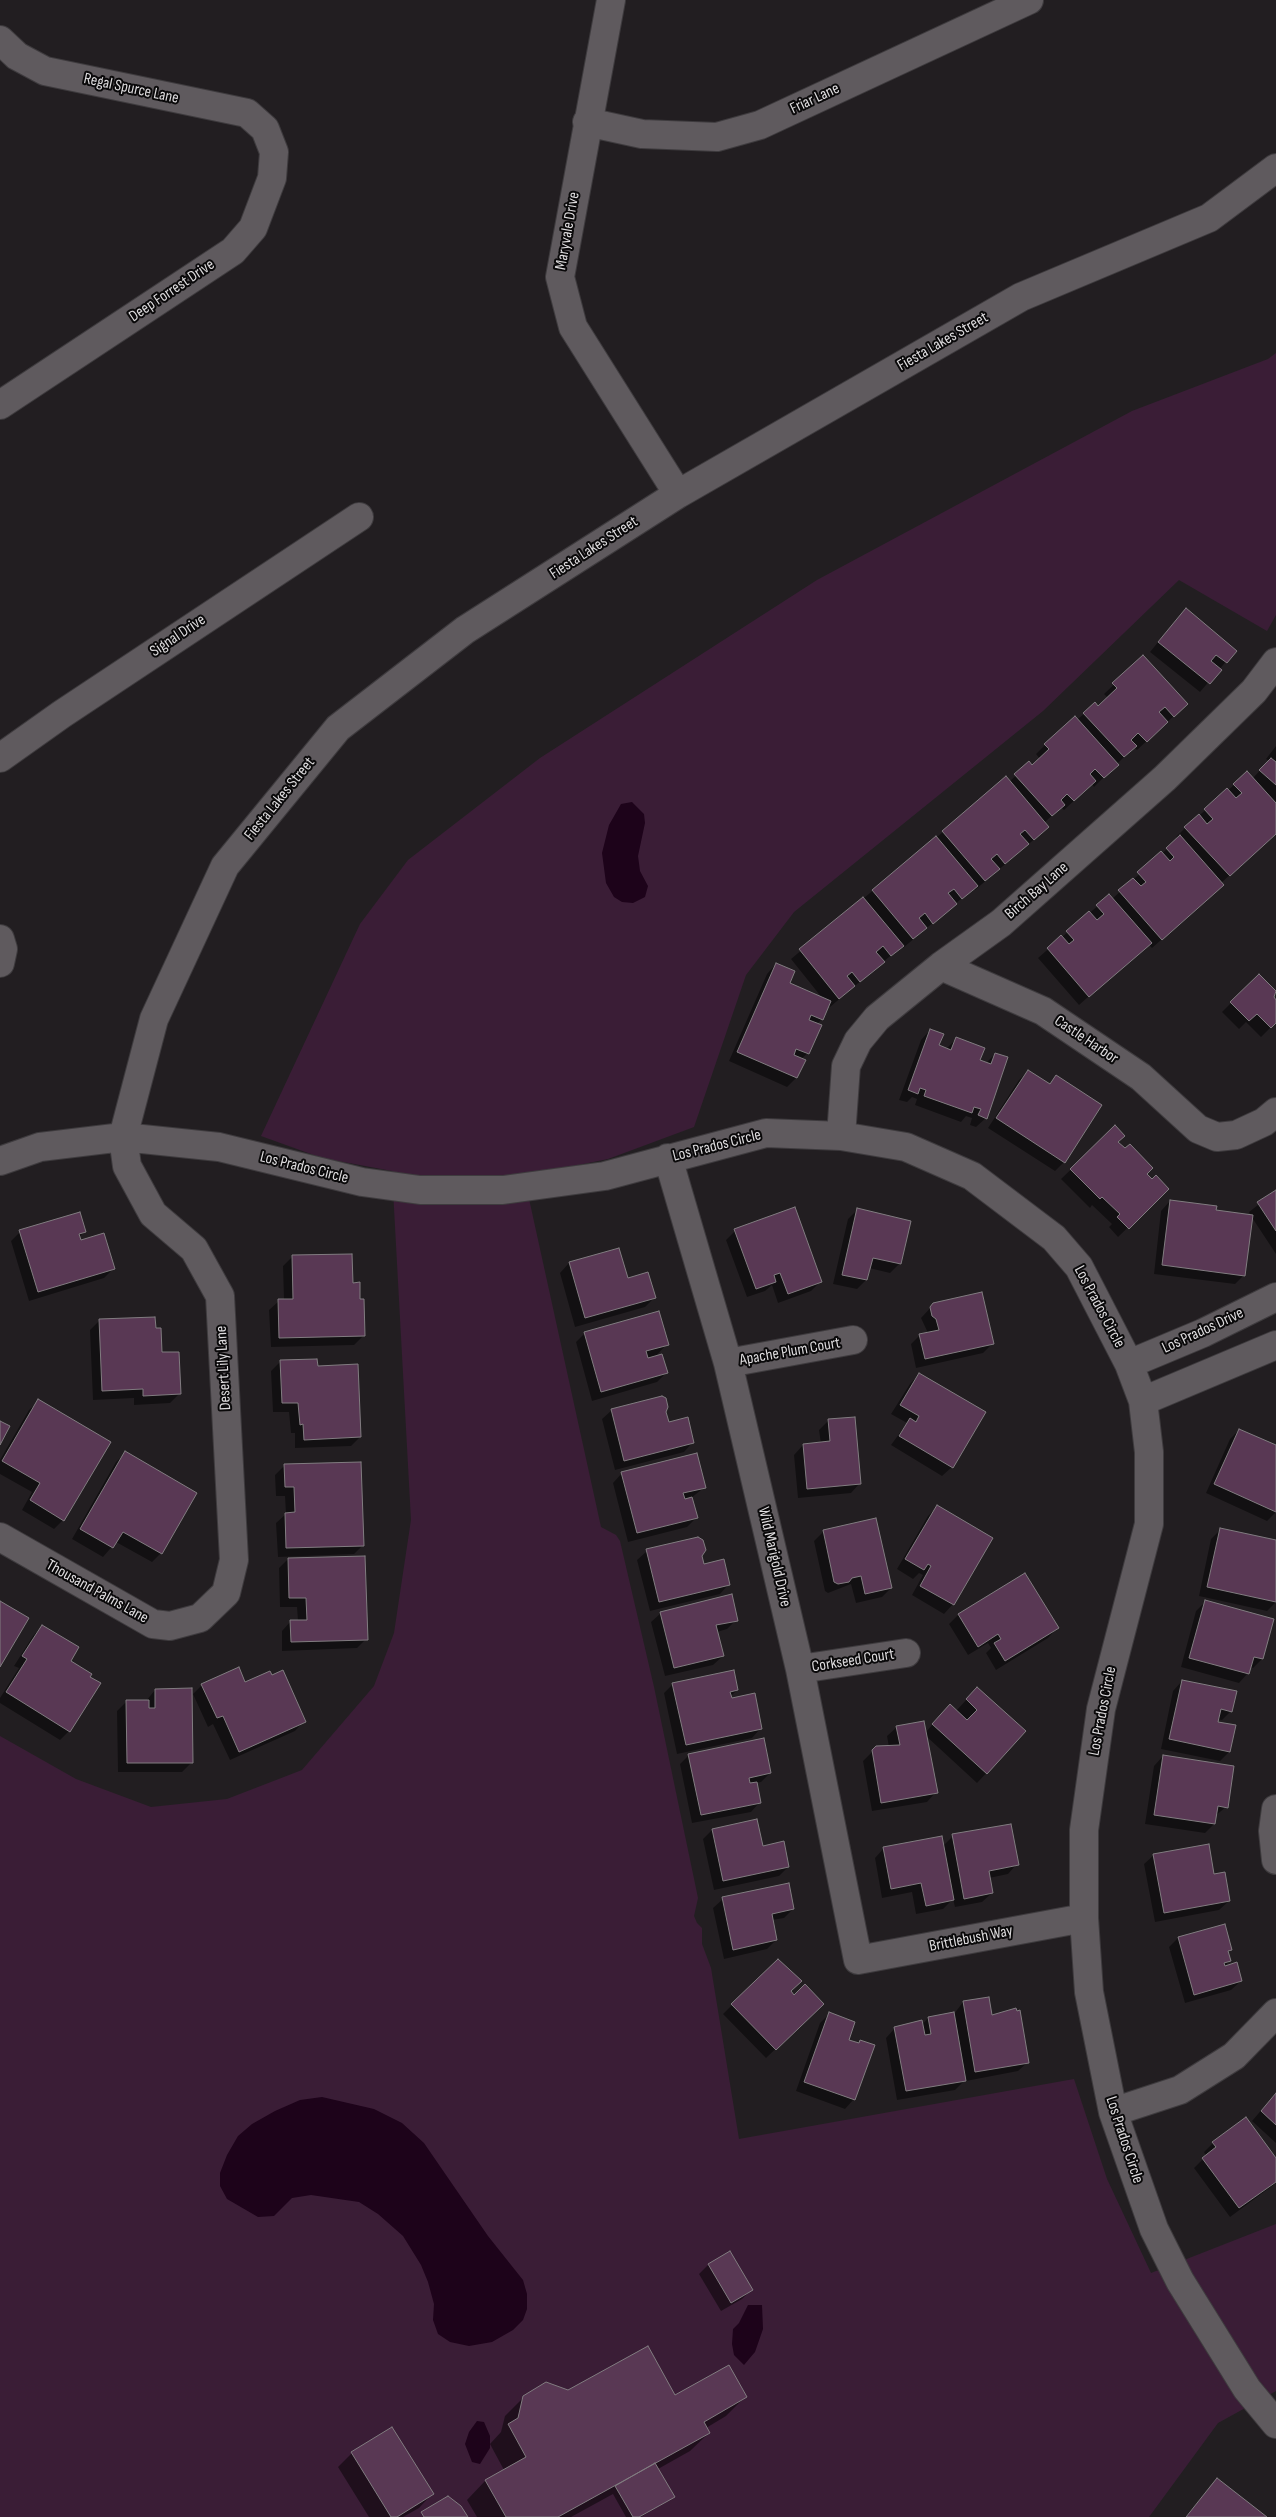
<!DOCTYPE html>
<style>
body{margin:0}
canvas{display:block;background:#221e21}
</style>
<canvas width="1276" height="2517"></canvas>
<script>
const g = document.querySelector('canvas').getContext('2d');
g.lineJoin = 'round';
function fillPath(path, color) { g.fillStyle = color; g.fill(path, 'evenodd'); }
const toPath = rows => new Path2D(rows.map(r => 'M' + r).join(''));
function strokePath(path, color, width, dash) { g.strokeStyle = color; g.lineWidth = width; g.lineCap = dash ? 'butt' : 'round'; g.setLineDash(dash || []); g.stroke(path); }
function write(font, color, halo, rows, align = 'center') {
  g.font = font + ' "Sofia Sans Condensed",sans-serif'; g.lineWidth = 4; g.setLineDash([]); g.textBaseline = 'middle'; g.strokeStyle = halo; g.fillStyle = color; for (const [text, x, y, turn = 0] of rows) {
    g.save(); g.translate(x, y); g.rotate((+turn || 0) * Math.PI / 180); g.textAlign = isNaN(turn) ? turn : align; if (halo) g.strokeText(text, 0, 0); g.fillText(text, 0, 0); g.restore();
  }
}
const green = toPath([
 [1276,353,1276,615,1267,631,1179,580,1043,711,794,912,746,975,694,1127,608,1159,524,1176,601,1527,616,1535,620,1541,654,1687,698,1898,694,1916,697,1923,702,1928,702,1944,711,1968,739,2139,1074,2079,1107,2179,1151,2273,1276,2224,1276,2391,1218,2423,1149,2517,0,2517,0,1736,76,1779,151,1807,227,1799,302,1770,374,1686,394,1633,411,1520,392,1171,322,1158,261,1136,360,924,408,860,540,758,817,580,1132,411,1268,359]
]);
const water = toPath([
 [632,802,644,814,645,823,638,856,640,871,648,886,645,897,633,903,622,902,614,897,606,883,602,853,609,825,621,804],
 [322,2097,374,2109,402,2123,424,2143,488,2236,523,2280,527,2294,527,2309,523,2320,513,2330,492,2342,469,2346,450,2342,438,2334,433,2320,434,2304,428,2282,421,2265,403,2236,378,2214,359,2202,311,2195,292,2198,274,2216,258,2217,227,2199,220,2186,220,2173,227,2155,238,2136,252,2124,275,2111,300,2100],
 [748,2305,762,2305,763,2329,755,2352,744,2365,734,2355,732,2344,733,2329,739,2323],
 [477,2421,484,2422,490,2436,490,2448,480,2464,472,2462,465,2444,469,2432]
]);
const shadow = toPath([
 [1177,619,1235,651,1200,692,1150,652],
 [1143,657,1177,713,1137,750,1134,747,1094,787,1092,784,1064,810,1061,807,1044,823,1038,836,975,890,974,888,903,948,902,946,830,1007,828,1005,822,1019,817,1024,808,1053,801,1059,796,1078,787,1087,729,1061,767,974,776,964,788,984,823,999,791,959,943,832,1009,782,1029,763,1032,766,1040,759,1036,754,1045,745,1084,714,1098,707,1108,698,1104,694],
 [1276,746,1276,834,1221,883,1213,894,1152,948,1148,944,1079,1005,1038,958,1109,896,1112,899,1178,839,1176,837,1185,828,1234,785,1252,779,1269,761,1266,759],
 [1259,975,1276,993,1272,997,1276,1002,1276,1022,1261,1037,1246,1022,1239,1029,1222,1012],
 [930,1030,938,1046,947,1048,956,1039,979,1061,986,1063,995,1054,986,1118,976,1127,970,1125,972,1118,966,1116,961,1122,915,1105,917,1099,912,1097,907,1102,899,1100,921,1040],
 [1028,1071,1049,1085,1056,1077,1064,1162,1055,1171,988,1128,1019,1080],
 [1115,1127,1117,1142,1152,1181,1168,1189,1118,1237,1109,1227,1112,1224,1092,1205,1090,1208,1061,1179],
 [1276,1191,1276,1254,1251,1216,1244,1275,1235,1284,1154,1274,1161,1211,1170,1201,1215,1211,1251,1216,1249,1212],
 [857,1210,900,1263,890,1273,869,1268,866,1280,857,1289,833,1284,848,1219],
 [85,1231,79,1237,81,1242,113,1269,104,1278,29,1301,11,1241,20,1232],
 [735,1231,821,1281,811,1291,778,1303,772,1285,765,1291,747,1297,726,1240],
 [293,1256,352,1284,364,1335,354,1345,271,1347,269,1310,279,1301,284,1300,283,1266],
 [569,1263,627,1280,654,1298,645,1307,575,1327,560,1273],
 [934,1304,992,1344,983,1353,916,1368,911,1344,920,1335,928,1333,921,1318],
 [100,1320,154,1329,161,1354,179,1394,170,1403,134,1405,134,1398,93,1400,90,1330],
 [585,1333,667,1344,655,1357,666,1373,657,1382,592,1401,576,1342],
 [280,1362,316,1367,360,1437,351,1446,295,1448,295,1433,291,1433,289,1412,273,1412,271,1371],
 [919,1374,952,1467,942,1476,891,1445,907,1423,891,1414,910,1384],
 [39,1401,63,1520,54,1529,22,1510,32,1492,0,1474,0,1460,29,1410],
 [612,1410,665,1412,668,1423,693,1442,684,1452,615,1470,602,1419],
 [829,1420,860,1483,851,1493,798,1498,794,1455,803,1445,821,1444,819,1430],
 [1239,1430,1276,1447,1276,1512,1267,1521,1206,1493,1230,1439],
 [125,1453,161,1553,152,1562,116,1542,103,1557,72,1539,116,1462],
 [285,1465,363,1545,354,1554,278,1557,276,1523,286,1514,285,1496,276,1496,275,1475],
 [622,1473,705,1487,691,1498,696,1518,687,1527,628,1542,613,1483],
 [937,1507,953,1604,944,1614,912,1595,923,1575,919,1573,913,1579,897,1569,928,1516],
 [875,1520,891,1588,882,1597,856,1603,851,1584,828,1593,825,1591,814,1541,823,1532],
 [1221,1529,1276,1542,1276,1602,1267,1611,1199,1596,1211,1539],
 [647,1551,701,1555,703,1565,729,1584,720,1594,650,1611,637,1560],
 [288,1559,366,1639,357,1648,282,1651,282,1631,291,1621,298,1621,297,1607,280,1607,279,1568],
 [1025,1575,1057,1628,1048,1638,996,1670,986,1653,991,1648,988,1643,968,1655,949,1624,958,1615],
 [1206,1601,1262,1659,1253,1668,1250,1667,1248,1673,1239,1683,1181,1667,1196,1611],
 [661,1613,736,1620,727,1629,717,1632,723,1656,713,1665,665,1676,651,1622],
 [42,1626,69,1661,69,1731,60,1740,0,1703,0,1698,19,1668,14,1666,33,1636],
 [1182,1681,1231,1711,1222,1720,1217,1719,1229,1752,1220,1761,1161,1749,1173,1691],
 [245,1684,304,1721,295,1731,230,1760,213,1724,208,1727,193,1694,202,1685],
 [673,1684,737,1690,730,1697,761,1728,752,1738,677,1754,664,1693],
 [155,1690,192,1762,182,1772,118,1772,117,1711,127,1701,146,1701],
 [968,1698,1025,1732,977,1783,926,1736,936,1792,927,1802,872,1811,863,1761,877,1747,889,1747,887,1736,897,1727,925,1733,941,1715,956,1711],
 [689,1755,770,1773,761,1782,756,1783,760,1802,751,1812,692,1823,680,1764],
 [1163,1756,1226,1807,1215,1816,1214,1824,1205,1833,1145,1824,1154,1766],
 [756,1821,762,1847,788,1867,779,1876,714,1890,703,1839,712,1830],
 [953,1836,1017,1864,1008,1874,989,1878,992,1893,982,1902,955,1907,953,1899,943,1909,916,1914,912,1892,882,1898,875,1858,884,1848,943,1846],
 [1154,1855,1213,1876,1229,1901,1219,1910,1155,1922,1144,1864],
 [723,1899,793,1909,784,1918,772,1920,776,1940,767,1949,724,1959,713,1908],
 [1178,1938,1231,1950,1228,1953,1230,1961,1223,1967,1241,1981,1231,1990,1185,2003,1169,1947],
 [789,1992,813,2013,766,2058,723,2014,732,2005],
 [963,2002,991,2016,1028,2062,1018,2071,966,2081,966,2079,955,2090,897,2100,886,2038,895,2028,922,2025,928,2018,954,2014],
 [829,2014,847,2041,857,2044,860,2042,854,2099,845,2109,796,2091,820,2023],
 [1276,2093,1276,2143,1252,2121],
 [1213,2143,1276,2160,1276,2183,1230,2217,1194,2168,1206,2156,1204,2152],
 [729,2253,751,2290,742,2299,721,2311,699,2274,708,2265],
 [569,2391,675,2396,745,2397,726,2416,706,2428,709,2433,690,2451,658,2469,673,2497,641,2517,626,2517,613,2494,571,2517,477,2517,467,2500,485,2481,504,2470,490,2444,501,2432,505,2416,524,2397],
 [352,2453,433,2493,419,2508,403,2517,369,2517,338,2467],
 [1217,2479,1265,2517,1185,2517]
]);
const building = toPath([
 [1186,608,1237,651,1227,663,1216,655,1211,661,1222,670,1210,684,1158,642,1186,608],
 [1143,655,1188,704,1174,717,1165,707,1159,712,1168,722,1147,742,1138,733,1131,740,1137,746,1124,757,1083,713,1095,702,1098,706,1117,688,1112,683,1143,655],
 [1075,716,1119,765,1104,778,1095,769,1090,774,1096,781,1074,801,1067,794,1061,800,1065,805,1052,816,1014,774,1029,761,1032,765,1049,749,1044,744,1075,716],
 [1271,758,1276,762,1276,785,1259,770,1271,758],
 [1247,771,1276,803,1276,834,1230,876,1184,827,1199,814,1207,824,1213,819,1204,809,1227,788,1236,798,1242,793,1233,784,1247,771],
 [1006,776,1049,827,1034,840,1025,830,1020,834,1029,844,1005,864,997,854,991,859,1000,869,985,881,942,831,1006,776],
 [1180,835,1224,885,1162,940,1118,890,1133,878,1141,886,1146,882,1137,872,1161,851,1170,861,1174,857,1166,848,1180,835],
 [936,836,978,886,962,899,954,889,948,893,957,904,933,924,925,913,919,918,927,928,913,939,872,890,936,836],
 [1109,894,1152,943,1089,997,1047,948,1061,935,1069,944,1074,940,1066,931,1089,911,1097,920,1104,914,1096,905,1109,894],
 [863,897,904,946,891,956,883,946,876,952,885,962,860,982,852,972,847,976,855,986,839,999,799,949,863,897],
 [776,963,795,971,790,983,831,1001,823,1020,811,1015,809,1020,822,1025,809,1054,796,1049,794,1055,806,1060,797,1078,737,1052,776,963],
 [1259,974,1276,991,1274,997,1276,1000,1276,1023,1271,1028,1257,1014,1249,1021,1230,1002,1259,974],
 [930,1029,944,1034,939,1045,951,1050,956,1037,985,1048,980,1060,991,1064,995,1053,1008,1057,987,1119,978,1115,981,1109,974,1107,972,1113,924,1096,926,1090,920,1088,918,1094,908,1090,930,1029],
 [1028,1070,1050,1084,1056,1075,1102,1105,1065,1163,996,1118,1028,1070],
 [1115,1125,1125,1136,1118,1142,1125,1148,1130,1144,1153,1168,1147,1174,1152,1179,1156,1175,1169,1189,1129,1229,1117,1217,1120,1214,1102,1197,1100,1199,1070,1169,1115,1125],
 [1276,1190,1276,1231,1257,1202,1276,1190],
 [1170,1200,1217,1206,1216,1210,1253,1215,1245,1276,1162,1265,1170,1200],
 [795,1207,822,1282,788,1294,780,1273,774,1275,776,1282,756,1289,734,1229,795,1207],
 [857,1208,911,1221,901,1264,873,1258,867,1280,842,1275,857,1208],
 [80,1212,86,1232,79,1234,81,1240,104,1233,115,1269,38,1292,19,1230,80,1212],
 [619,1248,628,1278,648,1272,656,1298,585,1318,569,1262,619,1248],
 [352,1254,353,1283,360,1282,360,1299,364,1299,365,1336,279,1338,278,1299,293,1299,292,1255,352,1254],
 [982,1292,994,1344,925,1359,919,1334,939,1330,936,1319,932,1316,930,1307,933,1303,982,1292],
 [659,1311,669,1345,646,1351,648,1358,662,1354,668,1373,601,1392,584,1332,659,1311],
 [155,1317,156,1328,161,1328,162,1352,179,1352,181,1394,143,1396,143,1389,102,1391,99,1319,155,1317],
 [317,1359,318,1366,358,1364,361,1437,304,1440,303,1424,300,1425,298,1403,282,1403,280,1360,317,1359],
 [919,1373,986,1412,953,1468,899,1436,910,1418,916,1422,919,1416,900,1405,919,1373],
 [662,1396,666,1398,668,1407,666,1412,669,1422,688,1417,694,1443,624,1461,611,1409,662,1396],
 [38,1399,111,1442,64,1521,30,1500,40,1483,2,1461,38,1399],
 [855,1417,861,1484,807,1489,803,1444,830,1441,828,1419,855,1417],
 [0,1421,10,1426,0,1445,0,1421],
 [1239,1429,1276,1445,1276,1512,1214,1484,1239,1429],
 [125,1451,197,1493,162,1554,123,1532,113,1548,80,1529,125,1451],
 [697,1453,706,1488,683,1493,685,1499,692,1497,698,1518,637,1533,621,1472,697,1453],
 [361,1462,364,1546,286,1548,285,1513,295,1512,294,1487,285,1487,284,1464,361,1462],
 [937,1505,993,1538,954,1605,920,1586,931,1566,928,1564,924,1570,905,1559,937,1505],
 [876,1518,892,1588,865,1594,861,1576,852,1578,849,1582,838,1584,834,1582,823,1530,876,1518],
 [1220,1528,1276,1540,1276,1602,1207,1587,1220,1528],
 [698,1537,703,1540,706,1550,702,1556,704,1564,724,1559,730,1585,659,1602,646,1549,698,1537],
 [365,1556,368,1640,291,1642,290,1620,307,1620,306,1598,289,1598,288,1558,365,1556],
 [1025,1573,1059,1628,1005,1661,994,1643,1001,1639,998,1634,978,1647,958,1614,1025,1573],
 [732,1594,738,1621,716,1625,724,1656,674,1668,660,1612,732,1594],
 [1205,1600,1274,1619,1263,1659,1254,1657,1249,1674,1189,1658,1205,1600],
 [0,1601,29,1618,0,1667,0,1601],
 [42,1625,79,1647,71,1661,92,1674,90,1677,101,1683,70,1732,6,1692,27,1659,22,1656,42,1625],
 [239,1667,245,1682,270,1671,272,1675,283,1670,306,1722,239,1752,223,1716,217,1718,201,1684,239,1667],
 [734,1670,738,1690,730,1692,732,1698,755,1693,762,1729,686,1745,672,1683,734,1670],
 [1182,1680,1237,1691,1232,1712,1221,1709,1218,1722,1236,1725,1230,1752,1169,1739,1182,1680],
 [977,1687,1026,1731,987,1774,932,1724,950,1704,967,1720,977,1710,966,1699,977,1687],
 [192,1688,193,1763,127,1763,126,1700,149,1700,149,1708,155,1708,155,1689,192,1688],
 [924,1721,938,1793,881,1803,872,1750,876,1746,900,1745,896,1726,924,1721],
 [764,1738,771,1773,749,1778,750,1783,757,1782,761,1803,701,1815,688,1754,764,1738],
 [1163,1755,1234,1766,1228,1808,1218,1806,1215,1824,1154,1815,1163,1755],
 [757,1819,763,1846,784,1841,789,1867,723,1881,712,1829,757,1819],
 [1011,1824,1019,1865,989,1871,993,1893,964,1899,952,1834,1011,1824],
 [942,1836,954,1900,926,1906,921,1883,891,1889,883,1847,942,1836],
 [1209,1844,1214,1874,1225,1872,1230,1901,1164,1913,1153,1854,1209,1844],
 [789,1883,794,1909,772,1914,777,1940,733,1950,722,1897,789,1883],
 [1225,1924,1232,1950,1228,1951,1231,1961,1224,1963,1225,1966,1237,1962,1242,1981,1194,1995,1178,1937,1225,1924],
 [778,1959,802,1981,791,1991,794,1995,805,1984,824,2004,776,2050,731,2004,778,1959],
 [989,1997,992,2015,1016,2008,1017,2011,1020,2010,1029,2063,975,2072,963,2001,989,1997],
 [829,2012,855,2022,849,2040,859,2043,860,2040,875,2045,855,2100,804,2082,829,2012],
 [954,2012,966,2081,906,2091,894,2027,922,2020,925,2035,931,2034,928,2017,954,2012],
 [1276,2093,1276,2125,1261,2111,1276,2093],
 [1246,2117,1276,2158,1276,2182,1239,2208,1202,2158,1216,2147,1212,2142,1246,2117],
 [730,2251,753,2290,731,2303,708,2264,730,2251],
 [648,2346,675,2395,729,2365,747,2397,704,2422,710,2433,558,2517,506,2517,485,2480,526,2457,508,2424,518,2418,523,2396,546,2382,568,2390,648,2346],
 [392,2427,434,2494,397,2517,391,2517,351,2452,392,2427],
 [655,2463,675,2497,639,2517,633,2517,615,2486,655,2463],
 [1217,2478,1267,2517,1186,2517,1217,2478],
 [448,2496,461,2506,468,2517,424,2517,421,2512,448,2496]
]);
const street = toPath([
 [611,0,560,277,573,327,678,494],
 [0,40,17,56,45,71,247,113,265,129,274,152,272,178,253,228,233,251,0,405],
 [587,122,642,134,717,137,760,125,1029,0],
 [0,758,62,714,359,517],
 [0,939,3,949,0,963],
 [941,966,1043,1011,1141,1077,1198,1129,1217,1137,1236,1135,1264,1122,1276,1112],
 [841,1136,846,1066,858,1041,877,1018,941,966,1001,923,1165,778,1254,691,1276,662],
 [668,1158,728,1363,800,1669,858,1960,1084,1918],
 [0,1161,40,1147,123,1137,219,1147,362,1182,420,1190,503,1190,605,1176,766,1133,841,1136,906,1147,972,1176,1054,1238,1079,1267,1129,1364,1143,1401,1149,1452,1149,1524,1101,1709,1084,1830,1084,1918,1089,1992,1113,2112,1154,2229,1180,2281,1247,2389,1276,2424],
 [728,1363,853,1340],
 [1129,1364,1203,1333,1276,1297],
 [1143,1401,1276,1345],
 [0,1537,153,1624,170,1626,200,1618,226,1593,234,1560,220,1296,194,1249,153,1214,127,1166,123,1137,154,1019,225,866,338,728,465,630,678,494,1021,297,1209,218,1276,168],
 [800,1669,906,1653],
 [1276,1809,1273,1831,1276,1860],
 [1113,2112,1180,2090,1234,2056,1276,2013]
]);
const streetNames = [
 ["Regal Spurce Lane",131,89,12],
 ["Friar Lane",815,99,-25],
 ["Maryvale Drive",568,231,-80],
 ["Deep Forrest Drive",172,291,-34],
 ["Fiesta Lakes Street",943,342,-30],
 ["Fiesta Lakes Street",594,548,-33],
 ["Signal Drive",178,636,-34],
 ["Fiesta Lakes Street",280,799,-51],
 ["Birch Bay Lane",1037,891,-41],
 ["Castle Harbor",1086,1040,34],
 ["Los Prados Circle",717,1146,-14],
 ["Los Prados Circle",304,1168,14],
 ["Los Prados Circle",1099,1307,62],
 ["Los Prados Drive",1203,1331,-25],
 ["Apache Plum Court",790,1352,-10],
 ["Desert Lily Lane",224,1368,-93],
 ["Wild Marigold Drive",774,1557,77],
 ["Thousand Palms Lane",97,1592,29],
 ["Corkseed Court",853,1661,-9],
 ["Los Prados Circle",1103,1711,-79],
 ["Brittlebush Way",971,1939,-11],
 ["Los Prados Circle",1124,2140,72]
];
fillPath(green, '#3a1d36');
fillPath(water, '#1d031a');
fillPath(shadow, '#0007');
fillPath(building, '#593854');
strokePath(building, '#817c80', 1);
strokePath(street, '#3e3b3e', 30);
strokePath(street, '#5f5a5e', 28);
write('16px', '#dedcde', '#0a090a', streetNames);
</script>
